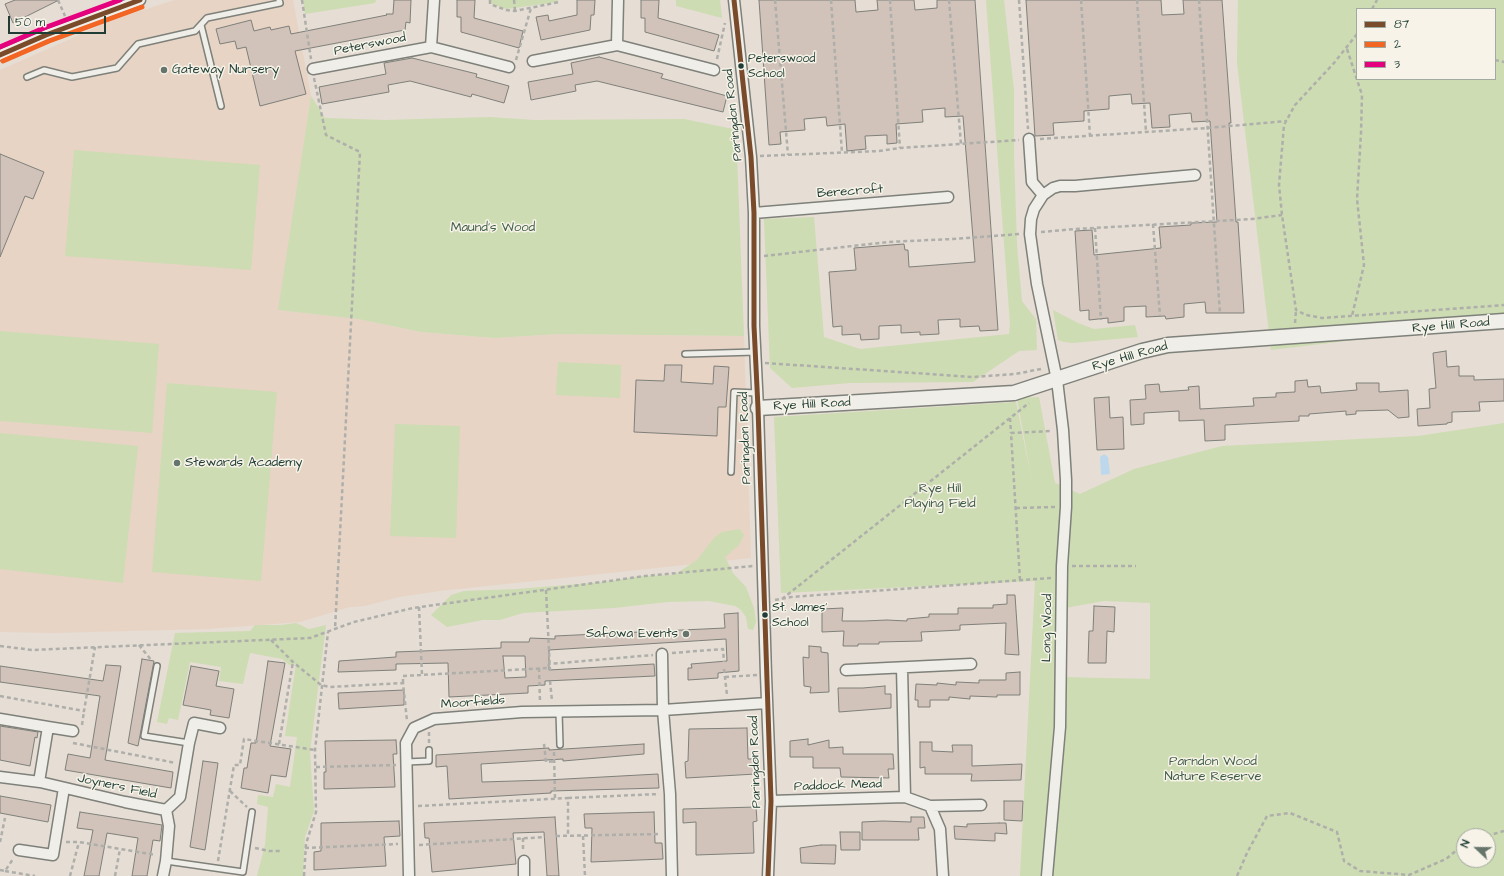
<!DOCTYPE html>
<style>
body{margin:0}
#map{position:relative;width:1504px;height:876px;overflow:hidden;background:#e6ddd4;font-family:"Architects Daughter",sans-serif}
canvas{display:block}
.legend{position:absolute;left:1356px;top:8px;width:140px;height:72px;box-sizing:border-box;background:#f7f3e8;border:1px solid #a1aaa0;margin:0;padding:5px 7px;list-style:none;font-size:12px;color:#1f3d34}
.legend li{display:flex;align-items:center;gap:8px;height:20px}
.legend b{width:20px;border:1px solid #a1aaa0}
.north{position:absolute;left:1456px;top:828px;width:40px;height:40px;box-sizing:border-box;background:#f7f3e8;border:1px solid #a1aaa0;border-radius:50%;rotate:292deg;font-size:11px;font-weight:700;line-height:16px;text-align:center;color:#1f3d34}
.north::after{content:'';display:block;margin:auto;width:14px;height:18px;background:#65756c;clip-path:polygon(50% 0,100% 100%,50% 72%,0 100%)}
.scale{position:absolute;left:8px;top:16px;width:98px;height:18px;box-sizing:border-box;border:2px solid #1f3d34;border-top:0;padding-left:5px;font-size:12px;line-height:14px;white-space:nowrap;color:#1f3d34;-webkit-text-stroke:3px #f7f3e8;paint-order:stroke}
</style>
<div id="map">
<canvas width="1504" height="876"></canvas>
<ul class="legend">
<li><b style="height:5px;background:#7a4b2a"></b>87</li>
<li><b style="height:5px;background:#f26522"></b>2</li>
<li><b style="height:5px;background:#e5007d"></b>3</li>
</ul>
<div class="north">N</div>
<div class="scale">50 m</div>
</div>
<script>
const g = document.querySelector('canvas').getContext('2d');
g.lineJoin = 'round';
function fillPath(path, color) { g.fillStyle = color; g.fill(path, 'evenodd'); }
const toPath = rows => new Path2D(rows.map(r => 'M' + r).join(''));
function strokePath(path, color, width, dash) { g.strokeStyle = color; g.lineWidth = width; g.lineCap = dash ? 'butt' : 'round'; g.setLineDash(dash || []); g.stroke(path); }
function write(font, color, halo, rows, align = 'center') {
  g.font = font + ' "Architects Daughter",sans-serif'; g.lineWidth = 3; g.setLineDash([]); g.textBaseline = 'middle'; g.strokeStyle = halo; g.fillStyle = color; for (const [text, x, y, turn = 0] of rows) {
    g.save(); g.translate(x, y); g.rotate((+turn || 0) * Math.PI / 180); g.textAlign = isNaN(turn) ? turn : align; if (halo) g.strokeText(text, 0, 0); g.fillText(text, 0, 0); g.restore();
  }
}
const built = toPath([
 [175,0,293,0,311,96,279,310,358,319,421,332,494,338,558,334,744,336,751,558,440,591,399,597,365,606,350,607,300,622,208,629,53,633,0,632,0,70,118,18]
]);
const green = toPath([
 [303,0,376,0,375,3,305,14],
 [490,0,558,0,558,2,506,9,490,3],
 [676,0,720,0,722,18,676,6],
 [986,0,1004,0,1014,90,1014,156,1017,245,1022,301,1035,318,1029,322,1036,318,1037,350,1019,351,973,382,850,383,792,388,770,368,764,219,814,217,824,337,860,349,1009,334,1010,324],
 [1238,0,1504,0,1504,322,1271,350,1237,63],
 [1357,9,1495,9,1495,79,1357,79],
 [311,96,325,118,385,120,490,117,534,120,684,119,733,129,737,155,744,336,558,334,494,338,421,332,358,319,278,310],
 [74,150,260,165,251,270,65,256],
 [1053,310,1078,323,1094,329,1135,325,1138,337,1073,343,1064,342,1058,340],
 [0,331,159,344,152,433,0,421],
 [558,362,621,365,620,398,556,395],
 [167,383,277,392,261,581,152,572],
 [1039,397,1055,483,1080,494,1134,469,1222,446,1418,436,1504,423,1504,876,1020,876,1035,581,781,593,774,417,1016,402,1032,482,1017,398],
 [1104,601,1150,603,1150,679,1063,677,1065,608],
 [1464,836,1488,836,1488,860,1464,860],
 [395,424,460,426,456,538,390,536],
 [0,433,138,446,123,583,0,569],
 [740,529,744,535,739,545,725,557,733,573,746,587,754,608,756,622,753,630,748,629,746,617,741,610,735,606,709,601,667,602,614,608,523,613,500,620,483,620,447,627,431,615,451,595,464,591,517,589,604,582,641,576,674,575,697,560,714,538,722,532],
 [296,623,309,629,326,625,310,752,314,811,305,837,303,876,257,876,265,845,268,807,257,804,258,795,273,797,276,784,290,787,297,737,285,736,296,664,291,666,282,659,250,653,243,684,219,681,221,667,190,662,178,720,169,718,167,724,157,722,175,633,250,631,255,625,281,625]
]);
const water = toPath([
 [1104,454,1108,457,1110,474,1101,475,1100,457]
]);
const building = toPath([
 [15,0,59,0,13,23,5,4,15,0],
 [394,0,411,0,410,23,406,22,405,30,295,51,306,94,260,106,246,47,237,49,235,41,220,44,216,29,251,20,254,31,270,27,271,30,289,26,291,34,387,15,386,14,393,14,394,0],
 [457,0,475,0,474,18,523,31,519,48,461,32,461,17,457,17,457,0],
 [577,0,595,0,594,15,591,15,590,30,541,40,536,17,548,15,549,21,577,15,577,0],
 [641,0,659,0,658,18,719,35,714,51,645,32,645,18,641,18,641,0],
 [759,0,855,0,856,12,878,10,877,0,914,0,915,10,937,8,937,0,975,0,998,330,980,331,979,326,960,327,960,319,938,320,939,334,920,335,920,332,901,333,901,325,879,326,879,339,861,340,860,334,842,335,842,326,833,327,829,272,856,270,854,248,904,244,905,250,908,250,909,267,975,262,963,116,945,117,945,108,922,110,923,122,896,124,897,143,887,144,887,135,865,136,866,149,847,151,845,124,827,126,826,117,804,119,805,130,780,132,781,144,769,145,759,0],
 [1026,0,1161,0,1162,15,1184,14,1183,0,1222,0,1231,123,1229,123,1235,207,1236,222,1238,222,1244,313,1206,313,1205,302,1184,304,1184,317,1166,319,1165,316,1146,317,1146,306,1124,307,1124,321,1108,323,1108,318,1089,320,1089,310,1080,311,1075,231,1092,230,1094,255,1161,248,1159,227,1191,225,1191,223,1217,222,1210,121,1192,122,1191,113,1169,115,1170,127,1152,128,1150,103,1132,104,1131,94,1109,96,1109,109,1084,111,1084,121,1053,123,1054,135,1035,136,1026,0],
 [599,57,663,74,661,78,727,96,723,112,597,81,575,85,576,91,531,100,528,82,573,74,571,63,599,57],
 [412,58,477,74,476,77,509,86,504,103,472,94,471,97,410,81,388,85,389,92,322,104,319,87,386,74,384,63,412,58],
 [0,154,44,172,33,199,25,196,0,257,0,154],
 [1446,351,1447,367,1459,366,1459,376,1474,376,1474,380,1504,379,1504,401,1479,402,1480,411,1452,412,1452,422,1447,423,1447,424,1418,426,1417,409,1430,408,1429,389,1436,388,1433,353,1446,351],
 [665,365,682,365,681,382,713,384,714,366,729,367,726,407,718,407,717,436,634,432,636,380,664,381,665,365],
 [1307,380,1308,387,1320,386,1321,393,1357,390,1356,383,1379,383,1379,392,1408,390,1409,417,1398,418,1388,410,1356,411,1356,414,1346,415,1346,411,1309,414,1309,416,1299,416,1299,421,1225,425,1225,440,1205,441,1204,420,1179,421,1179,411,1144,413,1144,424,1131,425,1130,400,1146,399,1145,385,1159,384,1160,392,1189,390,1188,387,1199,386,1200,409,1254,406,1253,398,1276,397,1276,393,1295,392,1295,381,1307,380],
 [1109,397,1110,418,1123,417,1124,449,1097,450,1094,398,1109,397],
 [1007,595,1015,595,1019,655,1005,654,1006,623,960,625,960,630,921,632,922,641,879,642,879,644,858,644,858,646,843,646,844,631,822,632,822,609,843,608,842,621,864,621,887,620,907,621,907,619,929,617,929,614,958,614,958,608,993,608,993,605,1007,604,1007,595],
 [1094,606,1115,607,1114,632,1107,631,1106,663,1088,663,1089,631,1093,631,1094,606],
 [738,613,739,671,718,673,718,678,688,680,688,668,692,668,691,664,727,661,726,639,549,650,549,670,654,664,655,676,545,681,545,685,528,686,528,693,449,697,448,663,396,664,396,670,338,672,339,661,396,657,396,652,501,648,501,642,529,642,530,638,555,639,555,636,725,628,724,614,738,613],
 [503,656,525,656,526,677,505,678,503,656],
 [809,646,821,647,821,652,828,653,829,692,810,693,811,687,804,686,803,657,809,658,809,646],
 [142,659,154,661,138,746,128,743,142,659],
 [268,661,285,663,270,746,291,749,286,777,271,775,268,793,241,788,244,768,247,768,251,743,256,743,268,661],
 [106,665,121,666,105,760,173,772,171,788,65,770,68,754,90,758,100,696,0,682,0,666,103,681,106,665],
 [191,666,219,671,216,686,234,689,229,718,210,715,211,710,183,705,191,666],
 [1020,672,1020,695,997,695,997,697,970,696,970,699,949,697,949,700,930,700,930,707,918,707,918,700,915,700,916,684,937,685,937,683,956,685,956,682,979,683,979,680,1006,680,1006,673,1020,672],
 [885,686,885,694,891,694,891,708,839,712,838,688,863,688,885,686],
 [404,690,404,705,339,709,338,693,404,690],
 [0,726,38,732,37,738,35,737,30,766,0,760,0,726],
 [747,728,748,759,756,759,756,774,686,778,685,762,688,761,689,729,747,728],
 [808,739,808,745,829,740,829,748,843,747,843,754,893,754,894,769,888,769,889,778,841,777,840,768,813,768,813,757,790,757,790,741,808,739],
 [396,740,397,754,393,754,395,787,324,789,324,772,326,772,325,741,396,740],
 [920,742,932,742,932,751,953,752,952,745,972,745,972,766,1022,764,1021,780,971,781,972,774,925,774,925,767,920,768,920,742],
 [644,744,644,754,563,761,563,759,481,764,482,782,547,780,658,774,659,788,551,791,551,793,449,799,447,766,436,767,436,755,549,748,549,750,644,744],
 [203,761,218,763,205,850,190,847,203,761],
 [0,796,51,805,48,822,0,813,0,796],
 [1004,801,1023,801,1022,821,1004,820,1004,801],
 [756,807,757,821,753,822,754,853,696,855,696,822,683,823,683,809,756,807],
 [80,812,162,825,160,841,153,840,147,876,132,876,138,838,107,833,99,876,84,876,93,830,77,828,80,812],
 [654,812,655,843,662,843,663,859,591,862,592,828,585,828,584,814,654,812],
 [555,817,559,876,547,876,544,832,513,833,516,864,432,872,429,838,425,838,424,823,555,817],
 [911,817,924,817,925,828,918,828,919,840,862,840,862,822,883,821,911,822,911,817],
 [399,821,400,836,384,837,386,866,314,870,314,852,321,851,321,823,399,821],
 [999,823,1006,823,1007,834,995,833,995,841,955,839,954,826,967,827,967,824,999,823],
 [840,832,860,832,860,850,841,850,840,832],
 [821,845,836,845,835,864,801,863,800,848,821,845]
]);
const path = toPath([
 [58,0,65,16],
 [302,0,311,59],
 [490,0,490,4,506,10,515,11,559,2,559,0],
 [514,0,515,11],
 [775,0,788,155],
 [831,0,842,153],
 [890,0,900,148],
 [949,0,961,144],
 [1019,0,1028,129],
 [1081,0,1090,136],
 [1137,0,1146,132],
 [1199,0,1220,314],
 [1372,9,1377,0],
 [1357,34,1334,63,1295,105,1284,125,1279,185,1282,215,1296,310,1306,315,1322,318,1504,305],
 [1347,49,1362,95,1361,133,1357,199,1364,265,1352,316],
 [717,59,725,23],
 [516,60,531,8],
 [1495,60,1504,62],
 [314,78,326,135,360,152,335,629],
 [1040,139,1207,128,1287,121],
 [760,156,879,151,900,148,1019,140],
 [1153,224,1160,316],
 [1095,228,1101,320],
 [1041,232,1076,229,1252,219,1282,215],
 [764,256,888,242,952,239,1020,234],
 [1295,323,1296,310],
 [765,363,973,377,1015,374,1041,369],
 [1010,418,1011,433],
 [1016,508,1055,507],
 [1072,566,1136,566],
 [1020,580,1011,433,1052,431],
 [546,590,550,671],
 [782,599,1029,403],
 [775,600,791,597,1051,578],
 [419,607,422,675],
 [271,640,293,662,321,685,330,687,403,683,407,721],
 [139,645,152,661],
 [0,646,32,650,310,638,354,622,413,608,645,576,753,566],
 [672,653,723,649,724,662],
 [539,668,540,702],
 [724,669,727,695],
 [725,677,757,675],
 [550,681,552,701],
 [403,683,403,676,548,668,549,664,653,655],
 [0,696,84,711,95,647],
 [82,725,84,711],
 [429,732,429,743],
 [73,743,176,763],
 [279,744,293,662],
 [544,744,546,762,555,761],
 [554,752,555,799],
 [316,767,396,765],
 [230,791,247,807],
 [568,798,659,794],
 [418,806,568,798,568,836],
 [556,836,661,834],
 [583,836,585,876],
 [1487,836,1504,831],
 [523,838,523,851],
 [0,842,5,818],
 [66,842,79,842,156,855],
 [419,845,545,837],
 [255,848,269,851,280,851],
 [305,848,398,844],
 [218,861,234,765,240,765,244,739,315,750],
 [0,870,5,871,13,859],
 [5,871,35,876],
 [70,876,79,842],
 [115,876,120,849],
 [304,876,306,844,316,812,315,750,328,632],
 [1237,876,1247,853,1267,816,1290,813,1337,832,1344,861,1360,871,1409,875,1446,859,1464,844]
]);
const lane = toPath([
 [201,25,221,106],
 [27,77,44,70,72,77,117,68,138,44,195,31,207,18,280,3,279,0],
 [685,354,756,352],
 [731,472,734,392,758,393],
 [157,666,144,736,189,743],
 [559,712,560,745],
 [406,762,429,761,429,750],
 [166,861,243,872,252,812]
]);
const street = toPath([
 [734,0,751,157,754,213,754,326,758,408,766,675,771,801,768,876],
 [617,45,618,0],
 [431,47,509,67],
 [0,55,46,35,140,0],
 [533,61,617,45,714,70],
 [313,69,431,47,434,0],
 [1029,139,1032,182,1043,195,1034,209,1031,219,1030,234,1037,284,1057,380,1063,430,1066,480,1066,507,1062,566,1060,727,1047,876],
 [1043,195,1053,188,1060,186,1075,186,1195,175],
 [754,213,948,197],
 [662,654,663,710,670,794,672,876],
 [902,668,905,797],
 [846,670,971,664],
 [0,719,48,727,39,782],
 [48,727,73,731],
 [0,777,40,782,125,802,166,810,169,826,166,861,163,876],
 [771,801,905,797,930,806,940,829,943,876],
 [930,806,981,805],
 [166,810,180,797,189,743,194,723,220,728],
 [19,850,53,855,64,788],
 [524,861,524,876],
 [409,876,406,743,414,728,434,719,522,712,663,710,767,703]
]);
const secondary = toPath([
 [758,408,1014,393,1142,351,1168,345,1504,321]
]);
const bus1 = toPath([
 [734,0,751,157,754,213,754,326,758,408,771,801,768,876],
 [0,55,46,35,140,0]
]);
const bus2 = toPath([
 [3,61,49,41,142,7]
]);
const bus3 = toPath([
 [0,47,44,28,120,0]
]);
const markers = [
 [741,66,3.5,"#1f3d34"],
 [164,70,4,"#65756c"],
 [177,463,4,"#65756c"],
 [765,615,3.5,"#1f3d34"],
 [686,634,4,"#65756c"]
];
const busNames = [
 ["Peterswood",748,59],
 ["School",748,74],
 ["St. James'",772,608],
 ["School",772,623]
];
const streetNames = [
 ["Peterswood",370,45,-11],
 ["Paringdon Road",734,115,-96],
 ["Berecroft",850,192,-4],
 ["Rye Hill Road",1451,326,-5],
 ["Rye Hill Road",1130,357,-16],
 ["Rye Hill Road",812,405,-3],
 ["Paringdon Road",746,438,-92],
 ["Long Wood",1048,628,-89],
 ["Moorfields",473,703,-4],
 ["Paringdon Road",756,762,-92],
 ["Paddock Mead",838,786,-2],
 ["Joyners Field",117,787,12]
];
const poiNames = [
 ["Gateway Nursery",172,70],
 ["Stewards Academy",185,463],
 ["Safowa Events",678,634,"right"]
];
const parkNames = [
 ["Maund's Wood",493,228],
 ["Rye Hill",940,489],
 ["Playing Field",940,504],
 ["Parndon Wood",1213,762],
 ["Nature Reserve",1213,777]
];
fillPath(built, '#e7d4c5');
fillPath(green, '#cddcb2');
fillPath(water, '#bdd8ec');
fillPath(building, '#d1c3ba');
strokePath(building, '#7e807a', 1);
strokePath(lane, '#7e807a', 8);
strokePath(street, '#7e807a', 13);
strokePath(secondary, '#7e807a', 17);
strokePath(path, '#aeafaa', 2.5, [4, 3]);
strokePath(lane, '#f0eee9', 5);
strokePath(street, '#f0eee9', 10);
strokePath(secondary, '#f0eee9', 14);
strokePath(bus1, '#7a4b2a', 5);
strokePath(bus2, '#f26522', 5);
strokePath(bus3, '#e5007d', 5);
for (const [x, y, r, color] of markers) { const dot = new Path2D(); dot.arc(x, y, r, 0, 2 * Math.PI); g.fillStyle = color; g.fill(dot); strokePath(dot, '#f7f3e8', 1.5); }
write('12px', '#1f3d34', '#f7f3e8', busNames, 'left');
write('13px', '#1f3d34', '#f7f3e8', streetNames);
write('13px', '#1f3d34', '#f7f3e8', poiNames, 'left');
write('13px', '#3e5d48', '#f7f3e8', parkNames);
</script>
